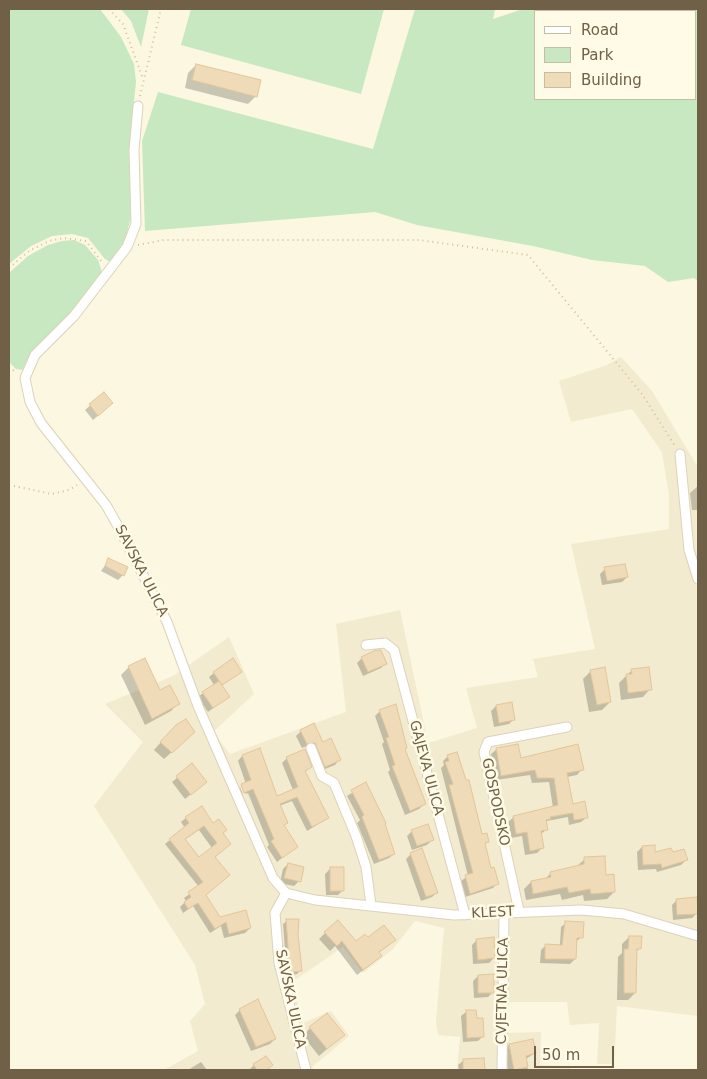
<!DOCTYPE html>
<style>
body{margin:0}
#map{position:relative;width:707px;height:1079px;overflow:hidden;background:#fbf7e0;font-family:"DejaVu Sans",sans-serif}
canvas{display:block}
.frame{position:absolute;inset:0;border:10px solid #716048;pointer-events:none}
.legend{position:absolute;left:534px;top:10px;width:162px;height:90px;box-sizing:border-box;background:#fffbe6;border:1px solid #c6bda7;margin:0;padding:6px 9px;list-style:none;font-size:15px;color:#716048}
.legend li{display:flex;align-items:center;gap:10px;height:25px}
.legend b{width:25px;border:1px solid #c6bda7}
.scale{position:absolute;left:534px;top:1046px;width:80px;height:22px;box-sizing:border-box;border:2px solid #716048;border-top:0;padding-left:6px;font-size:15px;line-height:18px;white-space:nowrap;color:#716048;-webkit-text-stroke:4px #fffbe6;paint-order:stroke}
</style>
<div id="map">
<canvas width="707" height="1079"></canvas>
<div class="frame"></div>
<ul class="legend">
<li><b style="height:6px;background:#fff"></b>Road</li>
<li><b style="height:14px;background:#c7e8c0"></b>Park</li>
<li><b style="height:14px;background:#f0dbb8"></b>Building</li>
</ul>
<div class="scale">50 m</div>
</div>
<script>
const g = document.querySelector('canvas').getContext('2d');
g.lineJoin = 'round';
function fillPath(path, color) { g.fillStyle = color; g.fill(path, 'evenodd'); }
const toPath = rows => new Path2D(rows.map(r => 'M' + r).join(''));
function strokePath(path, color, width, dash) { g.strokeStyle = color; g.lineWidth = width; g.lineCap = dash ? 'butt' : 'round'; g.setLineDash(dash || []); g.stroke(path); }
function write(font, color, halo, rows, align = 'center') {
  g.font = font + ' "DejaVu Sans",sans-serif'; g.lineWidth = 5; g.setLineDash([]); g.textBaseline = 'middle'; g.strokeStyle = halo; g.fillStyle = color; for (const [text, x, y, turn = 0] of rows) {
    g.save(); g.translate(x, y); g.rotate((+turn || 0) * Math.PI / 180); g.textAlign = isNaN(turn) ? turn : align; if (halo) g.strokeText(text, 0, 0); g.fillText(text, 0, 0); g.restore();
  }
}
const residential = toPath([
 [621,357,652,391,696,464,698,465,698,1016,617,1006,614,1064,597,1064,599,1023,570,1025,567,1002,506,1002,505,1033,541,1032,540,1065,571,1066,571,1070,457,1070,460,1037,438,1035,436,1022,444,928,415,921,393,949,363,973,343,947,292,982,303,1023,331,1011,349,1036,312,1067,314,1070,164,1070,198,1051,190,1021,205,1004,195,965,94,806,143,742,105,704,173,676,229,637,254,694,213,732,230,754,346,712,336,624,400,610,428,743,477,728,466,688,538,677,533,659,595,649,571,544,669,529,669,495,662,452,632,409,571,422,559,381,607,365]
]);
const green = toPath([
 [9,9,100,9,121,37,134,64,136,82,129,150,131,217,125,240,111,262,105,259,88,238,72,234,52,236,31,246,9,264],
 [121,9,149,9,141,47,131,21],
 [191,9,384,9,361,94,181,45],
 [415,9,495,9,493,19,523,9,557,9,558,11,536,11,536,99,696,99,696,11,622,11,621,9,698,9,698,281,694,278,668,282,645,266,592,260,533,246,417,225,375,212,145,231,142,141,158,92,373,149],
 [74,240,85,245,98,260,102,272,74,312,30,355,22,370,16,369,9,362,9,273,28,256,48,245,62,241]
]);
const shadow = toPath([
 [196,65,256,96,248,104,185,88,188,73],
 [104,393,107,408,93,420,85,410],
 [698,486,698,510,692,510,690,493],
 [109,560,123,575,118,580,101,571],
 [605,569,627,577,622,582,602,585,600,574],
 [362,658,386,663,381,668,363,676,357,663],
 [129,667,159,692,178,703,171,711,145,725,121,675],
 [632,670,650,689,643,697,621,700,619,683],
 [591,671,610,702,602,710,589,712,583,679],
 [240,672,221,686,228,697,208,712,198,697,214,685,209,677,214,673],
 [395,706,404,750,424,804,419,809,405,815,388,772,390,770,382,744,384,742,375,716,379,712],
 [496,706,514,719,509,724,494,727,491,711],
 [301,731,322,744,339,760,335,765,320,771,312,750,307,746,302,748,296,736],
 [168,734,185,740,164,759,154,750],
 [497,749,520,760,582,769,577,775,567,777,572,805,587,817,581,822,569,825,568,817,547,821,547,829,541,834,542,848,537,853,525,855,522,836,511,838,508,822,514,817,553,808,549,782,532,783,530,775,496,780,491,754],
 [259,750,276,797,293,790,282,763,287,758,310,767,304,773,328,818,307,831,292,801,279,806,286,823,283,826,296,847,277,862,267,847,269,845,248,793,246,794,241,786,246,784,238,761,242,756],
 [448,756,466,782,481,836,487,842,484,845,491,870,497,883,493,888,465,897,461,881,468,876,441,768,444,765,443,761],
 [192,765,200,787,185,799,172,782],
 [366,784,394,854,389,858,374,864,357,823,360,820,347,796],
 [240,787,243,795,239,796,237,790],
 [186,818,213,825,222,833,205,895,220,918,250,928,245,933,224,938,221,926,210,933,193,906,183,913,180,907,186,901,184,898,199,887,165,844,185,828,181,822],
 [199,830,212,848,199,858,184,840],
 [412,831,432,840,427,845,412,850,407,836],
 [642,847,654,854,672,854,686,860,681,865,657,872,656,869,638,870,637,852],
 [411,854,437,892,432,897,421,901,406,859],
 [585,859,605,876,614,892,607,899,584,901,583,895,562,900,560,894,526,900,524,889,531,882,544,880,551,873,577,866],
 [288,864,299,881,294,886,280,883,283,869],
 [330,869,343,890,338,895,326,895,325,874],
 [677,900,697,913,692,918,673,920,672,905],
 [287,921,296,934,300,971,297,974,287,976,283,924],
 [566,923,582,937,575,942,575,959,570,964,540,963,541,950,546,945,558,946,560,944,561,927],
 [325,933,356,942,368,939,388,946,378,953,374,962,357,975,335,946,330,951,319,939],
 [629,937,640,948,635,953,635,993,628,1000,617,1000,618,957,622,953,622,944],
 [477,940,494,958,489,963,473,964,472,945],
 [478,976,493,992,488,997,474,998,473,981],
 [240,1010,275,1039,270,1044,251,1051,235,1015],
 [466,1012,483,1036,478,1041,463,1042,461,1016],
 [310,1028,335,1042,319,1056,303,1036],
 [532,1040,535,1053,526,1059,528,1070,508,1070,504,1051,509,1045],
 [483,1060,484,1070,459,1070,458,1065,463,1061],
 [201,1062,207,1070,188,1070],
 [254,1065,271,1065,266,1070,249,1070]
]);
const building = toPath([
 [196,64,261,80,257,97,192,80,196,64],
 [104,392,113,403,98,416,89,404,104,392],
 [108,558,128,567,124,576,105,566,108,558],
 [625,564,628,577,607,581,604,567,625,564],
 [376,650,381,650,387,664,368,672,361,657,376,650],
 [145,658,160,690,170,685,180,704,152,719,128,666,145,658],
 [233,658,242,672,222,685,213,672,233,658],
 [605,667,611,702,597,705,590,670,605,667],
 [649,667,652,690,628,693,626,674,632,674,631,669,649,667],
 [219,681,230,697,213,708,202,692,219,681],
 [512,702,515,720,499,723,496,705,512,702],
 [396,704,407,748,405,749,426,804,410,811,392,766,395,765,386,738,389,737,379,710,396,704],
 [186,719,195,732,172,753,160,742,176,725,186,719],
 [314,723,323,742,331,738,341,760,325,767,315,743,307,744,300,730,314,723],
 [518,744,521,758,578,744,584,770,567,773,573,804,585,801,588,818,574,820,573,813,550,817,551,819,546,820,548,830,541,831,544,848,530,851,527,832,516,834,513,816,558,805,554,778,537,778,535,770,501,776,496,748,518,744],
 [260,748,277,796,298,787,286,757,305,749,312,767,305,771,329,818,312,827,297,797,280,804,288,823,284,825,298,847,282,858,271,841,274,839,253,789,244,793,241,784,251,780,242,755,260,748],
 [457,752,466,780,469,780,482,834,487,833,489,842,485,843,491,868,494,867,499,884,470,894,465,875,473,873,457,815,449,785,453,784,445,762,449,761,447,755,457,752],
 [192,763,207,782,191,795,176,776,192,763],
 [366,782,386,823,385,824,395,854,379,860,362,817,364,815,351,790,366,782],
 [202,806,213,823,219,819,227,830,223,833,231,844,215,857,230,875,206,895,220,917,246,910,251,928,229,934,226,922,215,929,198,903,188,909,184,902,191,897,188,892,203,882,169,839,189,823,185,817,202,806],
 [204,826,217,843,199,857,185,839,204,826],
 [428,824,434,840,417,846,411,830,428,824],
 [655,845,655,852,671,848,673,852,684,849,688,860,662,868,661,864,643,865,642,846,655,845],
 [422,848,438,893,426,897,410,853,422,848],
 [605,856,606,875,614,874,615,892,591,894,590,889,569,893,567,887,533,894,531,881,551,877,550,872,584,864,584,857,605,856],
 [288,863,304,867,301,882,284,878,288,863],
 [330,867,344,867,344,891,330,891,330,867],
 [697,897,698,914,677,915,676,899,697,897],
 [286,919,299,919,298,934,302,971,290,972,286,919],
 [338,920,356,941,365,934,368,937,384,925,396,940,379,952,382,956,363,970,342,941,337,946,324,932,338,920],
 [565,921,584,922,583,938,577,938,576,959,545,959,545,944,562,945,565,921],
 [629,936,642,936,641,949,637,949,636,993,624,993,624,949,628,949,629,936],
 [494,937,495,958,478,960,476,939,494,937],
 [494,974,494,993,478,993,478,975,494,974],
 [258,999,276,1039,256,1047,239,1009,258,999],
 [466,1010,476,1010,477,1018,483,1018,484,1037,467,1038,466,1010],
 [327,1013,345,1035,327,1049,309,1027,327,1013],
 [533,1039,536,1053,526,1056,528,1067,514,1070,509,1044,533,1039],
 [266,1056,273,1065,266,1070,257,1070,253,1064,266,1056],
 [484,1058,485,1070,463,1070,463,1059,484,1058]
]);
const path = toPath([
 [109,9,123,24,143,79],
 [140,96,161,9],
 [138,245,164,240,419,240,528,255,642,394,675,446],
 [9,268,29,251,49,241,64,238,86,241,102,262],
 [9,367,17,373],
 [9,485,52,494,69,490,77,485]
]);
const minor = toPath([
 [138,106,134,150,136,224,127,247,74,316,35,355,25,378,30,402,41,423,106,505,119,528,167,622,198,706,273,878,286,893],
 [680,454,689,550,698,579],
 [366,645,385,643,394,650,465,915],
 [311,748,322,776,334,783,356,836,366,867,371,905],
 [286,893,315,900,454,915,582,910,624,914,698,936],
 [286,893,275,913,279,963,306,1070],
 [519,911,484,752,488,742,567,727],
 [502,1070,504,913]
]);
const streetNames = [
 ["SAVSKA ULICA",141,571,63],
 ["GAJEVA ULICA",426,768,75],
 ["GOSPODSKO",495,802,78],
 ["KLEST",493,913,-3],
 ["CVJETNA ULICA",503,991,-89],
 ["SAVSKA ULICA",290,999,78]
];
fillPath(residential, '#f3ebcf');
fillPath(green, '#c7e8c0');
fillPath(shadow, '#0003');
fillPath(building, '#f0dbb8');
strokePath(building, '#e3c699', 1);
strokePath(minor, '#dcd2ba', 11);
strokePath(path, '#d5bf9c', 2, [1, 4]);
strokePath(minor, '#fff', 9);
write('14px', '#716048', '#fffbe6', streetNames);
</script>
